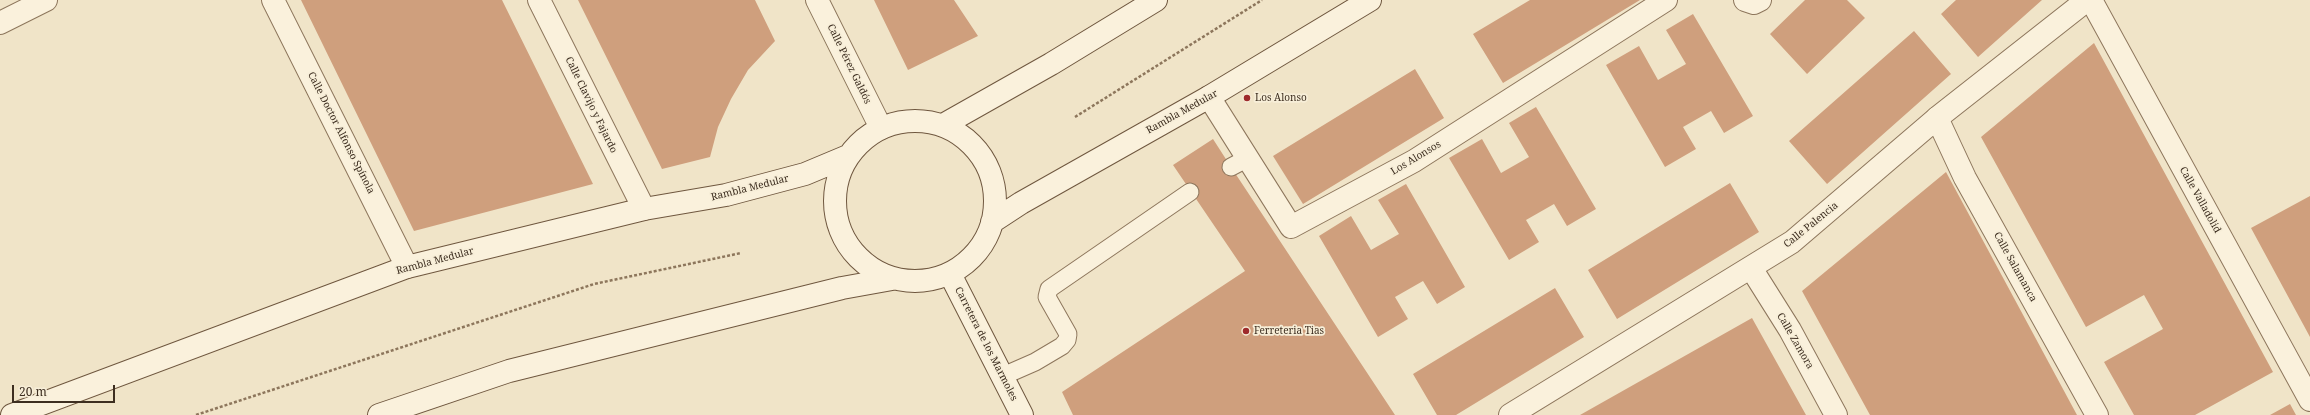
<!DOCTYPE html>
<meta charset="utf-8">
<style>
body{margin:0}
#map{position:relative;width:2310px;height:415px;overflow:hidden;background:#f0e4c8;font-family:"Noto Serif",serif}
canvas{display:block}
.scale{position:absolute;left:12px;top:385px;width:103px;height:18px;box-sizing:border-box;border:2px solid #3d2e20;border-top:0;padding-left:5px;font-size:12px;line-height:14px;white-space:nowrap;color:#3d2e20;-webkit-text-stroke:3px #f7eed8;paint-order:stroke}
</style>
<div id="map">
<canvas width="2310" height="415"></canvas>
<div class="scale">20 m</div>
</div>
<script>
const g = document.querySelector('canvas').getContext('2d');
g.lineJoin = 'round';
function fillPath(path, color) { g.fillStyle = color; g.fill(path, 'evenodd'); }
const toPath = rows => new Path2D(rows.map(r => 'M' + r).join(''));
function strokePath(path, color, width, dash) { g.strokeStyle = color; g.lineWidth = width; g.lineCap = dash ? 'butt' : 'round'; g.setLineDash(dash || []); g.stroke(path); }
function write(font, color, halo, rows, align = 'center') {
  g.font = font + ' "Noto Serif",serif'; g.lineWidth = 3.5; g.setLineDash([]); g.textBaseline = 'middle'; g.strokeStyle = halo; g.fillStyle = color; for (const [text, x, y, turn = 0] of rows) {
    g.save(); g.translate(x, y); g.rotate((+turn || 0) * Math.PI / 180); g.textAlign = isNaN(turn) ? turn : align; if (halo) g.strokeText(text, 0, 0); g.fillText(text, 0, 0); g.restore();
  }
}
const building = toPath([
 [301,0,502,0,593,184,414,231],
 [578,0,755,0,775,41,748,70,731,99,718,127,710,157,662,169],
 [874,0,954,0,978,36,908,70],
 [1530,0,1640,0,1503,83,1473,34],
 [1805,0,1847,0,1865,18,1807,74,1770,34],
 [1956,0,2042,0,1978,57,1941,14],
 [1693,14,1753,116,1724,133,1711,111,1683,127,1696,149,1665,167,1606,65,1639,46,1658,80,1686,64,1666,30],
 [1914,31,1951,74,1827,184,1789,141],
 [2094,43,2273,372,2195,415,2134,415,2104,362,2163,329,2144,295,2086,327,1981,137],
 [1415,69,1444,118,1303,204,1273,156],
 [1536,107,1596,209,1567,226,1554,204,1526,220,1539,242,1509,260,1449,158,1482,139,1501,173,1529,157,1509,123],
 [1213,139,1231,167,1395,415,1073,415,1062,392,1245,271,1173,165],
 [1946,172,2077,415,1870,415,1802,291],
 [1730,183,1759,232,1617,319,1588,270],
 [1406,184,1465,287,1437,304,1423,281,1395,297,1408,319,1378,337,1319,236,1351,216,1371,250,1399,234,1378,200],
 [2310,196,2310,337,2251,228],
 [1555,288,1584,337,1456,415,1437,415,1413,374],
 [1752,318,1806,415,1580,415],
 [2290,404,2296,415,2270,415]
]);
const path = toPath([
 [1075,117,1262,0],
 [196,415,594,284,741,253]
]);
const service = toPath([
 [1231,167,1248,158],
 [1003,376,1035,362,1062,346,1067,340,1068,334,1047,297,1049,289,1190,192]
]);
const minor = toPath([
 [273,0,407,267],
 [539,0,644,209],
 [1745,0,1754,3,1760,0],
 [2091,0,2310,400],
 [0,23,46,0],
 [1209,97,1291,227,1414,161,1666,0],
 [1937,118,1965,178,2097,415],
 [1751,268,1790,330,1836,415]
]);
const tertiary = toPath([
 [817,0,881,128],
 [1510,415,1792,242,1937,118,2087,0]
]);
const secondary = toPath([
 '835 201a80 80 0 1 1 160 0a80 80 0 1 1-160 0Z',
 [943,125,1051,64,1156,0],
 [992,222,1021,203,1209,97,1370,0],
 [950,274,1022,415],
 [12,415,407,267,644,209,726,195,805,174,848,156],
 [379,415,509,371,842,288,892,279]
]);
const markers = [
 [1247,98,4,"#9e2a2b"],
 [1246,331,4,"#9e2a2b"]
];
const streetNames = [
 ["Calle Pérez Galdós",849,64,64],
 ["Calle Clavijo y Fajardo",591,105,64],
 ["Rambla Medular",1182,112,-29],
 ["Calle Doctor Alfonso Spínola",341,133,63],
 ["Los Alonsos",1416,158,-31],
 ["Rambla Medular",750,188,-14],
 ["Calle Valladolid",2200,200,61],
 ["Calle Palencia",1811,225,-39],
 ["Rambla Medular",435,261,-15],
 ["Calle Salamanca",2015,267,61],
 ["Calle Zamora",1795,341,60],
 ["Carretera de los Marmoles",986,344,63]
];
const poiNames = [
 ["Los Alonso",1255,98],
 ["Ferreteria Tias",1254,331]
];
fillPath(building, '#cf9f7d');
strokePath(service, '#8d765c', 19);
strokePath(minor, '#8d765c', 24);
strokePath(tertiary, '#8d765c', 24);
strokePath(secondary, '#6f573f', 24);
strokePath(path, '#8d765c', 2.5, [3, 2]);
strokePath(service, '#faf1dc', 17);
strokePath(minor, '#faf1dc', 22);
strokePath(tertiary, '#faf1dc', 22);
strokePath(secondary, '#faf1dc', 22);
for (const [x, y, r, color] of markers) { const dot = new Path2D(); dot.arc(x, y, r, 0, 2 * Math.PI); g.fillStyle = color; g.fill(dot); strokePath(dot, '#f7eed8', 1.5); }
write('10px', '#3d2e20', '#f7eed8', streetNames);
write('10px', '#3d2e20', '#f7eed8', poiNames, 'left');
</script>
